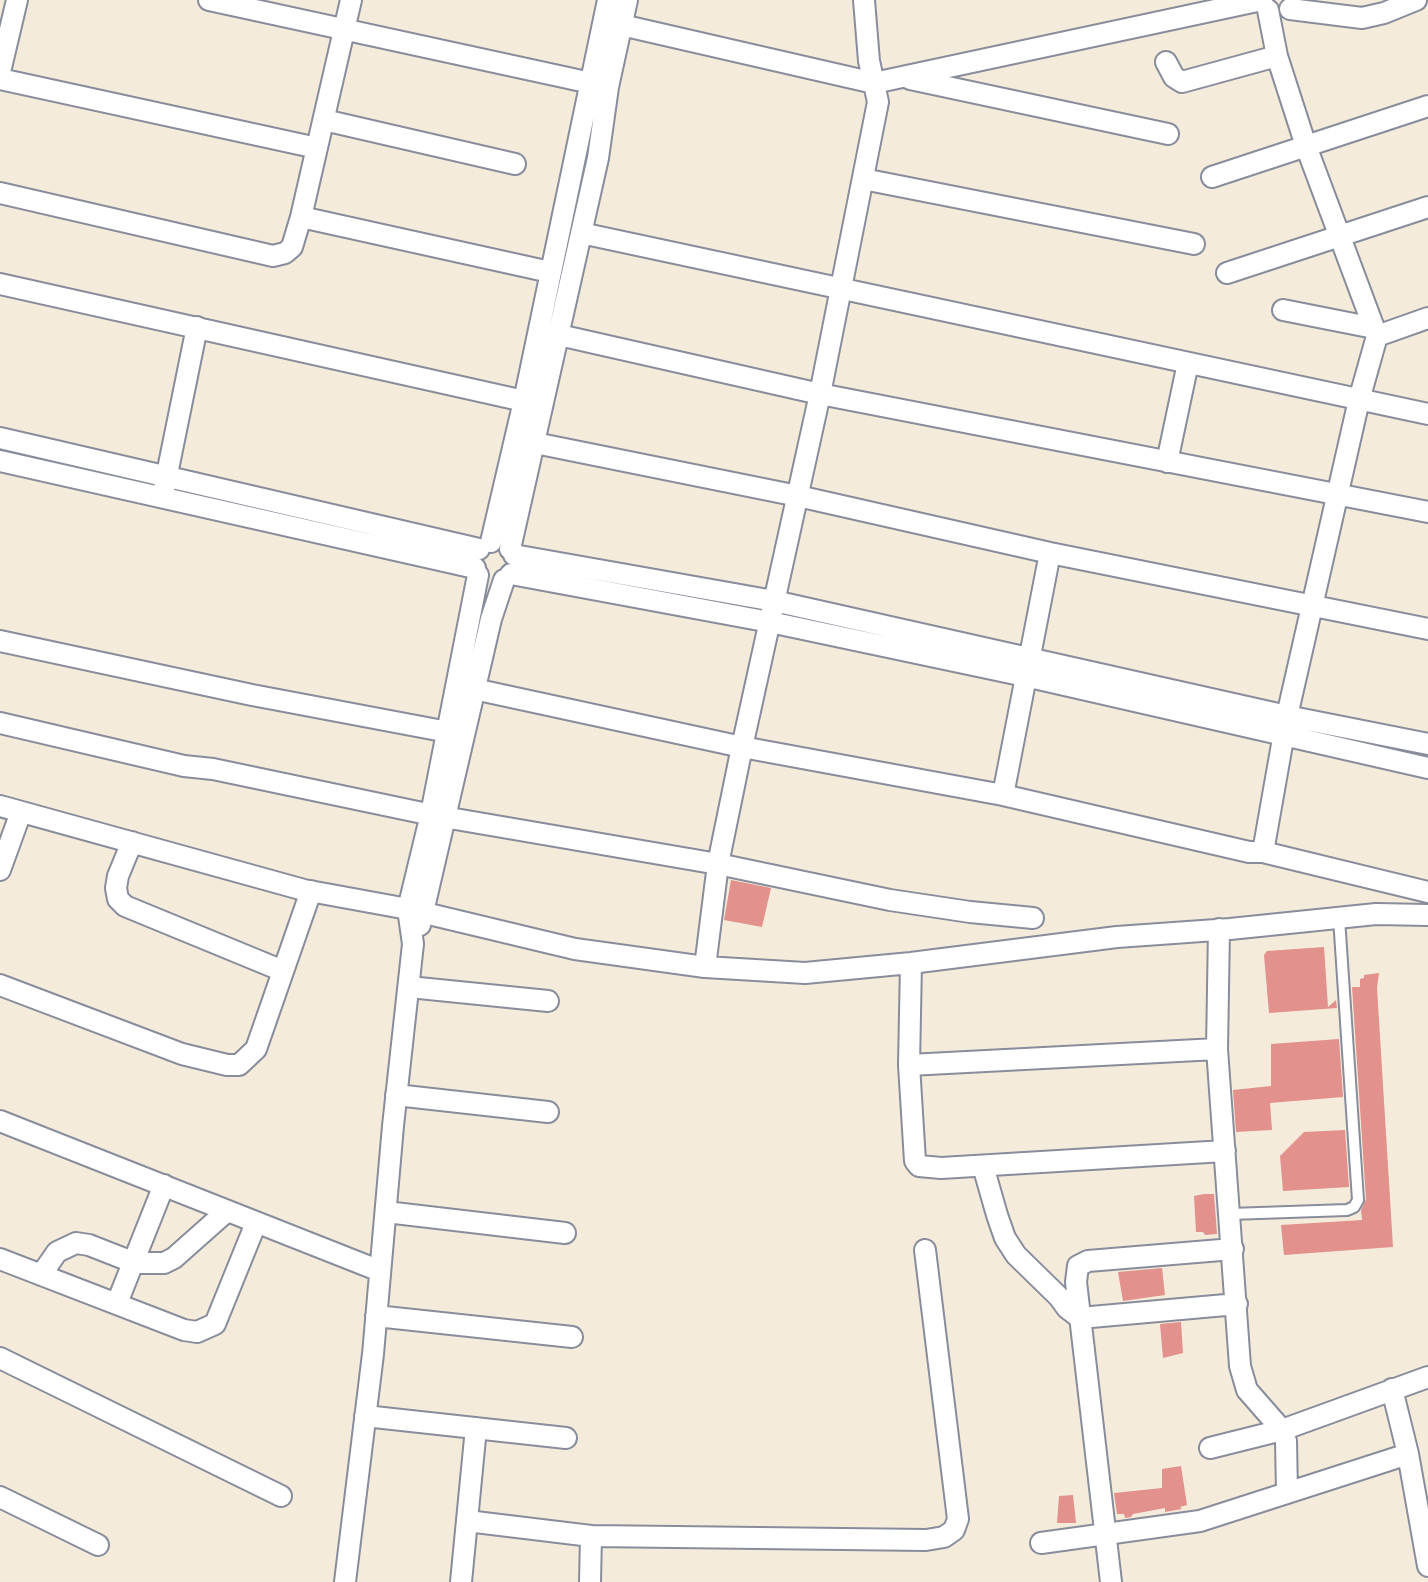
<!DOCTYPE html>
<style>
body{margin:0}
canvas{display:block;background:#f4ebdb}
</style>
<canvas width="1428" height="1582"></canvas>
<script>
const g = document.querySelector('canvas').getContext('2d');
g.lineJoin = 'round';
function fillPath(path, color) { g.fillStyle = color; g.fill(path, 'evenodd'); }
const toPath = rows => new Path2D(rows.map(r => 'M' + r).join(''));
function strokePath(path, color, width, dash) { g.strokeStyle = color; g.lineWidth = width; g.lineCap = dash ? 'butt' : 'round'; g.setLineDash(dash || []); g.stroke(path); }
const building = toPath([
 [731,880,771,888,762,927,724,920],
 [1324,947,1328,1007,1336,1000,1337,1008,1269,1013,1264,955,1267,951],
 [1379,973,1377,988,1393,1247,1284,1255,1281,1225,1362,1220,1361,1210,1366,1199,1352,987,1360,987,1360,979,1364,978,1364,975],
 [1339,1039,1343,1097,1270,1103,1272,1130,1236,1132,1233,1090,1271,1086,1271,1044],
 [1345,1130,1349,1187,1283,1191,1280,1156,1304,1132],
 [1204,1194,1214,1194,1217,1234,1205,1235,1203,1232,1196,1232,1194,1196],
 [1162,1268,1165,1295,1123,1301,1118,1272],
 [1181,1322,1183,1353,1163,1358,1160,1324],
 [1181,1466,1187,1505,1180,1507,1182,1509,1165,1512,1165,1508,1133,1514,1131,1517,1125,1518,1124,1514,1117,1514,1114,1493,1162,1488,1162,1469],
 [1073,1495,1076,1523,1057,1523,1059,1496]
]);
const service = toPath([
 [1230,1214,1347,1210,1354,1207,1358,1200,1339,918]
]);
const minor = toPath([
 [209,0,591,83],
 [1290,9,1362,18,1384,13,1416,0],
 [1268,10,1277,56,1306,146,1377,336],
 [604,21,874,83,1262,0],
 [1166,62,1174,77,1182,82,1277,56],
 [0,72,17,0],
 [0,79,317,148],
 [910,79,1168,134],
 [324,120,515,164],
 [1212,177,1428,106],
 [863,179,1194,244],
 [0,193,273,256,285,253,292,247,301,217,351,0],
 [301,217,550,272],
 [581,233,1428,414],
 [1227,273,1428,207],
 [0,284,524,401],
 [1283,310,1374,328],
 [559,335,820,394,1428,512],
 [0,438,479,549],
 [535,443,798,496,1050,553,1428,629],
 [0,461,475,568],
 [1167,462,1188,363],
 [164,489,197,327],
 [491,542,524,401,608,0],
 [510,549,598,158,608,87,627,0],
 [514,555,774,601,1287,716,1428,744],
 [511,574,770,622,1025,676,1428,768],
 [0,641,252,695,464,735],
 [474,689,742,747,1003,795,1249,852,1263,852,1428,892],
 [0,723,184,766,213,769,432,815,718,864,890,900,970,912,1033,918],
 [1003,795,1050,553],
 [0,806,304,890,408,909,575,949,705,967,805,973,911,963,1117,937,1230,929,1376,914,1428,915],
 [132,842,118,876,116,888,118,899,125,906,283,971],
 [1263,852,1287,716,1359,400,1377,336,1428,318],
 [0,870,21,812],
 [420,925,491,619,504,580],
 [1219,929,1217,1049,1240,1366,1247,1390,1282,1430,1286,1441,1287,1493],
 [911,963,909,1065,915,1161,919,1166,941,1168,1225,1151],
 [705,967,718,864,742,747,820,394,878,102,869,61,864,0],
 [0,985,182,1054,227,1065,239,1065,256,1049,311,891],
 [409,987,548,1001],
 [909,1065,1217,1049],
 [396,1095,548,1112],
 [0,1121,380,1271],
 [983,1166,997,1215,1005,1238,1016,1255,1059,1297,1067,1308,1080,1318,1237,1304],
 [386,1212,565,1233],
 [0,1259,184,1330,197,1332,215,1324,256,1223],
 [41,1275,57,1252,76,1243,89,1245,135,1263,164,1263,174,1258,227,1211],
 [117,1303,164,1185],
 [376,1316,572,1337],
 [0,1358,281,1496],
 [1392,1389,1408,1454,1428,1566],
 [365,1416,566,1438],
 [1210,1448,1282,1430,1428,1377],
 [0,1497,98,1545],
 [467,1521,591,1536],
 [1041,1543,1200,1521,1408,1454],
 [345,1582,373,1354,393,1126,413,944,408,909,431,814,478,575],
 [461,1582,476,1428],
 [590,1582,591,1536,926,1540,944,1537,954,1530,958,1519,925,1250],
 [1111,1582,1076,1282,1078,1266,1088,1261,1233,1249]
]);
fillPath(building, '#e2918c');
strokePath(service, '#888d9c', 14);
strokePath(minor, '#888d9c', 24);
strokePath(service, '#fff', 10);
strokePath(minor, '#fff', 20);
</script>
